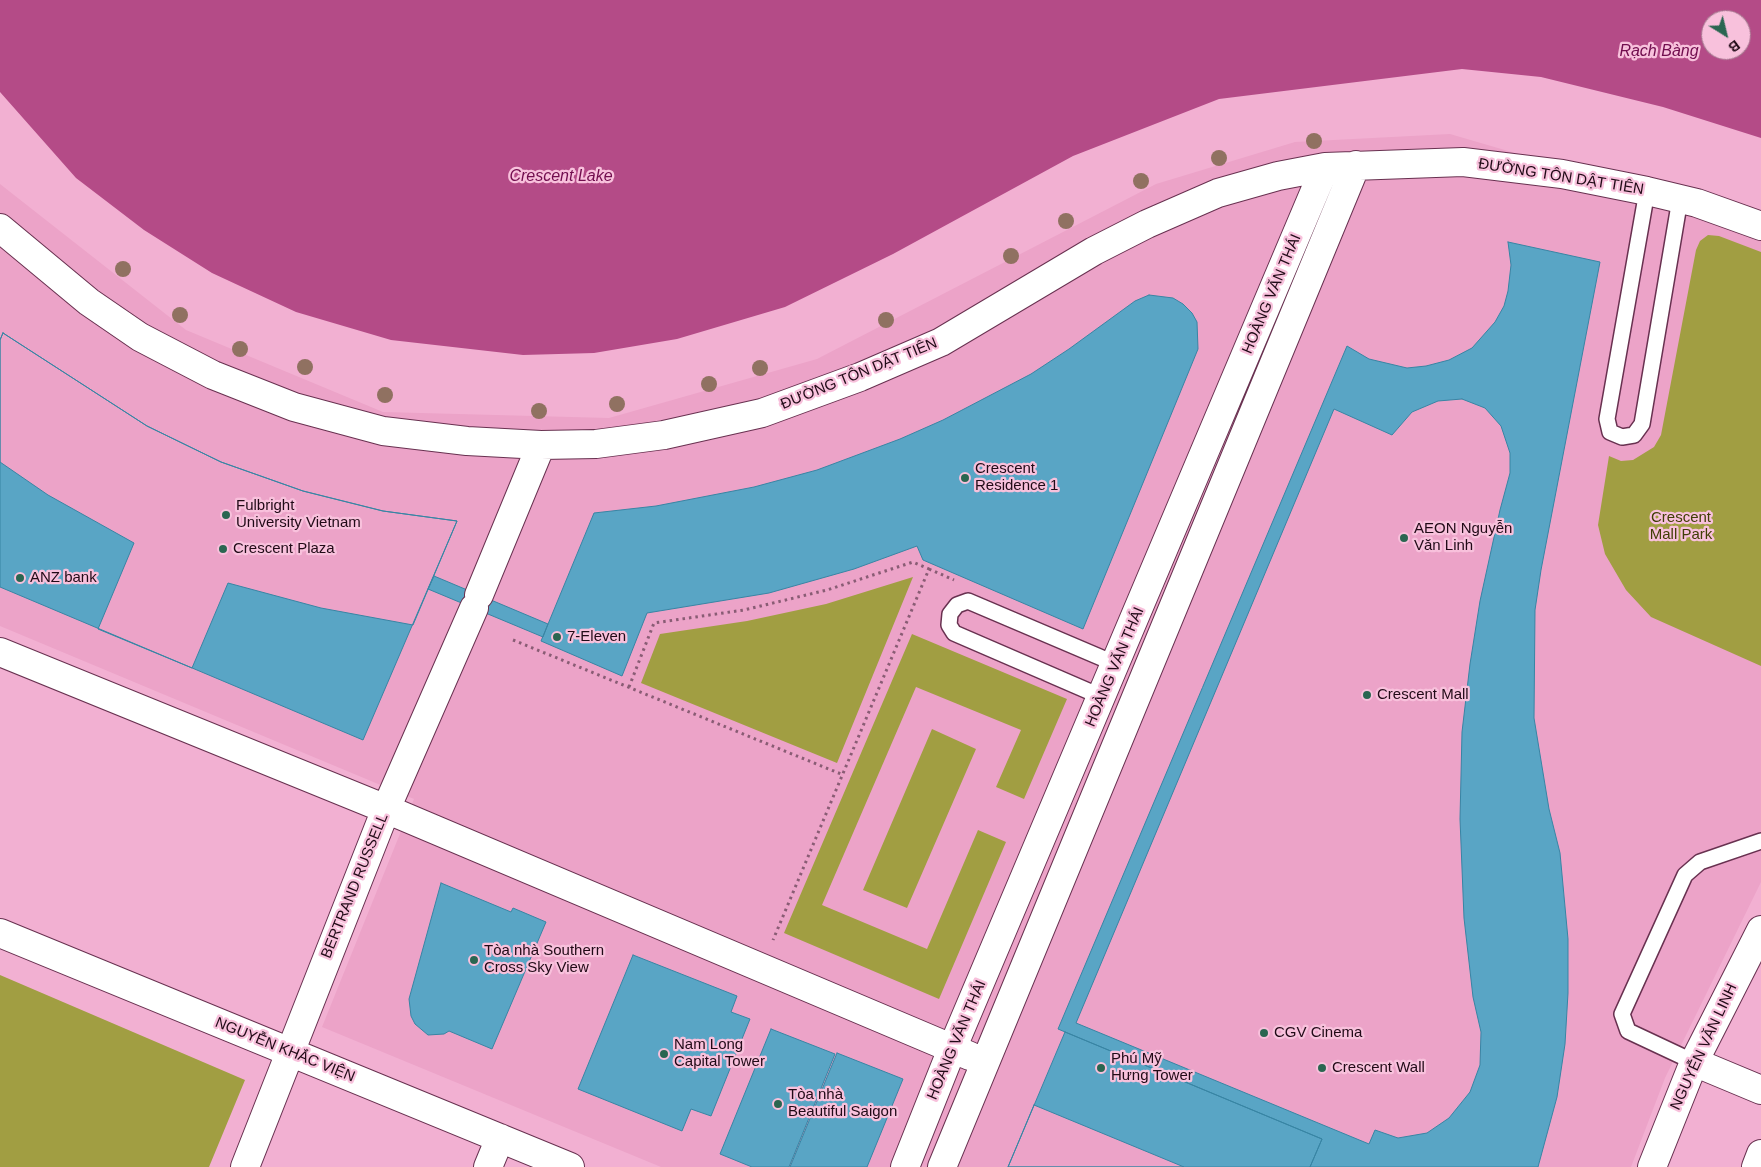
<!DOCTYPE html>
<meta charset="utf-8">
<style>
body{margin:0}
#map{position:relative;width:1761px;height:1167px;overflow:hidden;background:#f2b0d2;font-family:Helvetica,sans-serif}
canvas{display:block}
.north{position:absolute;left:1701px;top:10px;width:50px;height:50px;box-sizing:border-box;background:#f8c1dc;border:1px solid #a2788d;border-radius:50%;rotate:144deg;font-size:14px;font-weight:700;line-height:20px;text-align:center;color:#210a17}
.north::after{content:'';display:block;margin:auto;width:18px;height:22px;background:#2a6651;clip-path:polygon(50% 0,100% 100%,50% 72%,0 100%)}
</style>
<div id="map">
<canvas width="1761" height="1167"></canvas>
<div class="north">B</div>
</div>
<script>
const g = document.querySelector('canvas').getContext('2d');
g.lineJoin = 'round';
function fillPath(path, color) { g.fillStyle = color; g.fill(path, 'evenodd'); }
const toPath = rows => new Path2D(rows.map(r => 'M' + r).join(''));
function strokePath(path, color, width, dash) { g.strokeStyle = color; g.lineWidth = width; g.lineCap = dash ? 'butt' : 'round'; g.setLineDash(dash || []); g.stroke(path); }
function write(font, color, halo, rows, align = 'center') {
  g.font = font + ' Helvetica,sans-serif'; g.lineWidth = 4.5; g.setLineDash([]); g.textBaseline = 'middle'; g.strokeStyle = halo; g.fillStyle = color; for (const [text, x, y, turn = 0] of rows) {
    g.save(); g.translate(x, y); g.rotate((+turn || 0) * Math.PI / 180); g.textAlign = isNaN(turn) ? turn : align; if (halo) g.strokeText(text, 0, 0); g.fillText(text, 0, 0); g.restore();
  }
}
const built = toPath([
 [1450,134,1761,225,1761,882,1665,1078,1631,1167,661,1167,322,1027,414,799,0,626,0,184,186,330,383,412,609,418,817,359,1156,184,1295,142]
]);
const green = toPath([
 [1708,235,1719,236,1761,252,1761,666,1651,617,1626,590,1605,554,1598,525,1609,456,1621,461,1633,460,1654,447,1661,435,1696,250,1700,241],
 [913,577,837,763,641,683,660,634,747,621,826,604],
 [912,634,1067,699,1024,799,996,787,1021,730,916,687,822,905,927,949,978,830,1006,842,939,999,784,933],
 [932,729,976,749,907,908,863,890],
 [0,975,245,1080,209,1167,0,1167]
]);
const water = toPath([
 [0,0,1761,0,1761,138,1663,107,1541,77,1462,69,1219,99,1073,156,893,254,785,307,677,339,594,353,523,355,391,340,296,312,212,273,144,230,76,178,0,92],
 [1711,20,1741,20,1741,50,1711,50]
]);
const building = toPath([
 [1508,242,1600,262,1541,570,1535,610,1534,718,1549,809,1560,853,1568,939,1568,993,1565,1044,1557,1097,1538,1167,1310,1167,1322,1139,1058,1029,1347,346,1369,359,1407,368,1426,366,1449,360,1472,348,1495,322,1504,306,1508,291,1511,265,1508,242],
 [1149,295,1173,298,1183,304,1192,313,1197,322,1198,349,1083,629,923,560,917,546,854,569,769,593,647,613,622,676,541,641,594,513,656,506,754,487,817,470,900,439,943,420,1031,374,1069,349,1135,301,1149,295],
 [3,333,147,426,221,462,303,491,383,511,457,521,363,740,0,587,0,340,3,333],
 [3,333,147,426,221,462,303,491,383,511,457,521,413,625,321,608,228,583,192,668,98,629,134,543,48,495,0,462,0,340,3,333],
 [1462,399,1485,408,1501,426,1510,453,1510,473,1500,510,1480,601,1470,664,1462,732,1460,819,1464,918,1473,997,1481,1032,1480,1065,1470,1092,1449,1118,1427,1133,1398,1138,1375,1130,1369,1144,1076,1023,1334,409,1392,435,1412,412,1438,401,1462,399],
 [434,576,548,624,543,637,428,589,434,576],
 [441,883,511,912,513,908,546,922,492,1049,449,1031,444,1034,428,1035,415,1024,411,1016,409,999,441,883],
 [633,955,737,996,731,1012,750,1019,711,1116,691,1109,682,1131,578,1089,633,955],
 [771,1029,835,1054,789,1167,752,1167,720,1154,771,1029],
 [1065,1032,1322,1139,1310,1167,1008,1167,1065,1032],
 [837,1053,903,1079,867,1167,790,1167,837,1053],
 [1034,1105,1184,1167,1008,1167,1034,1105]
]);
const path = toPath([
 [929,569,954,580],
 [513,640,841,774],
 [629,687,654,623,744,610,827,590,913,562,929,569,773,940]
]);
const service = toPath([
 [1647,191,1607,419,1610,432,1622,437,1634,435,1642,424,1680,199],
 [1102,697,954,633,949,625,950,614,957,605,968,601,1116,664],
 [1694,1062,1628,1031,1622,1014,1685,875,1700,862,1761,841]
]);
const minor = toPath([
 [0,228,89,302,140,337,213,375,294,407,383,431,467,441,541,445,596,444,664,435,762,413,860,377,941,342,1094,251,1147,224,1218,193,1278,176,1325,167,1463,162,1562,174,1647,191,1697,203,1761,226],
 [479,595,541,445],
 [0,652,386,809,970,1056],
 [0,933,570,1167],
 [1694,1062,1761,1090],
 [245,1167,386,809,474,608],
 [488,1167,500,1138],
 [905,1167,952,1049,1325,167],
 [942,1167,1356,165]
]);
const trunk = toPath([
 [1652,1167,1694,1062,1761,930],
 [1756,1167,1761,1154]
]);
const trees = [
 [1314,141],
 [1219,158],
 [1141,181],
 [1066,221],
 [1011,256],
 [123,269],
 [180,315],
 [886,320],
 [240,349],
 [305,367],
 [760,368],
 [709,384],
 [385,395],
 [617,404],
 [539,411]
];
const markers = [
 [965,478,5,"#2a6651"],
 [226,515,5,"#2a6651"],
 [1404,538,5,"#2a6651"],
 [223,549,5,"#2a6651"],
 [20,578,5,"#2a6651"],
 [557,637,5,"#2a6651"],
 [1367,695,5,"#2a6651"],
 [474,960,5,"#2a6651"],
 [1264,1033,5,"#2a6651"],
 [664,1054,5,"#2a6651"],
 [1101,1068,5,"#2a6651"],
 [1322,1068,5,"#2a6651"],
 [778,1104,5,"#2a6651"]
];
const streetNames = [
 ["ĐƯỜNG TÔN DẬT TIÊN",1561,177,9],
 ["HOÀNG VĂN THÁI",1272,294,-67],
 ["ĐƯỜNG TÔN DẬT TIÊN",859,374,-22],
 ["HOÀNG VĂN THÁI",1115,667,-67],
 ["BERTRAND RUSSELL",355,886,-68],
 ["HOÀNG VĂN THÁI",957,1040,-67],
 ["NGUYỄN VĂN LINH",1704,1047,-65],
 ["NGUYỄN KHẮC VIỆN",285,1050,22]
];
const poiNames = [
 ["Crescent",975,469],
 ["Residence 1",975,486],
 ["Fulbright",236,506],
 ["University Vietnam",236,523],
 ["AEON Nguyễn",1414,529],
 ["Văn Linh",1414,546],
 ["Crescent Plaza",233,549],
 ["ANZ bank",30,578],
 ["7-Eleven",567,637],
 ["Crescent Mall",1377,695],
 ["Tòa nhà Southern",484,951],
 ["Cross Sky View",484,968],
 ["CGV Cinema",1274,1033],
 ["Nam Long",674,1045],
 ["Capital Tower",674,1062],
 ["Phú Mỹ",1111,1059],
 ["Hưng Tower",1111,1076],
 ["Crescent Wall",1332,1068],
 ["Tòa nhà",788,1095],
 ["Beautiful Saigon",788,1112]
];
const parkNames = [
 ["Crescent",1681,518],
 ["Mall Park",1681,535]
];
const waterNames = [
 ["Rạch Bàng",1659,52],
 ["Crescent Lake",561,177]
];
fillPath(built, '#eca3c8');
fillPath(green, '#a19e42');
fillPath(water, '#b44b87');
fillPath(building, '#59a5c5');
strokePath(building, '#3885a4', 1);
strokePath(service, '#683150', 18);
strokePath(minor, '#683150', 30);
strokePath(trunk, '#683150', 30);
strokePath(path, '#895c74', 3, [2.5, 4]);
strokePath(service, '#fff', 15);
strokePath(minor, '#fff', 28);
strokePath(trunk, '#fff', 28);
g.fillStyle = '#907161';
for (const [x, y] of trees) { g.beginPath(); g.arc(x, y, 8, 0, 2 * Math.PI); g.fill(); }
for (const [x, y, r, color] of markers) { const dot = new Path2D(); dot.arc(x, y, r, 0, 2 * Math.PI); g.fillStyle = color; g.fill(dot); strokePath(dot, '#f8c1dc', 2); }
write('15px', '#210a17', '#f8c1dc', streetNames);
write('15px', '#210a17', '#f8c1dc', poiNames, 'left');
write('15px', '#403e05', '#f8c1dc', parkNames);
write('italic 16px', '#710d4e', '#f8c1dc', waterNames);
</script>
